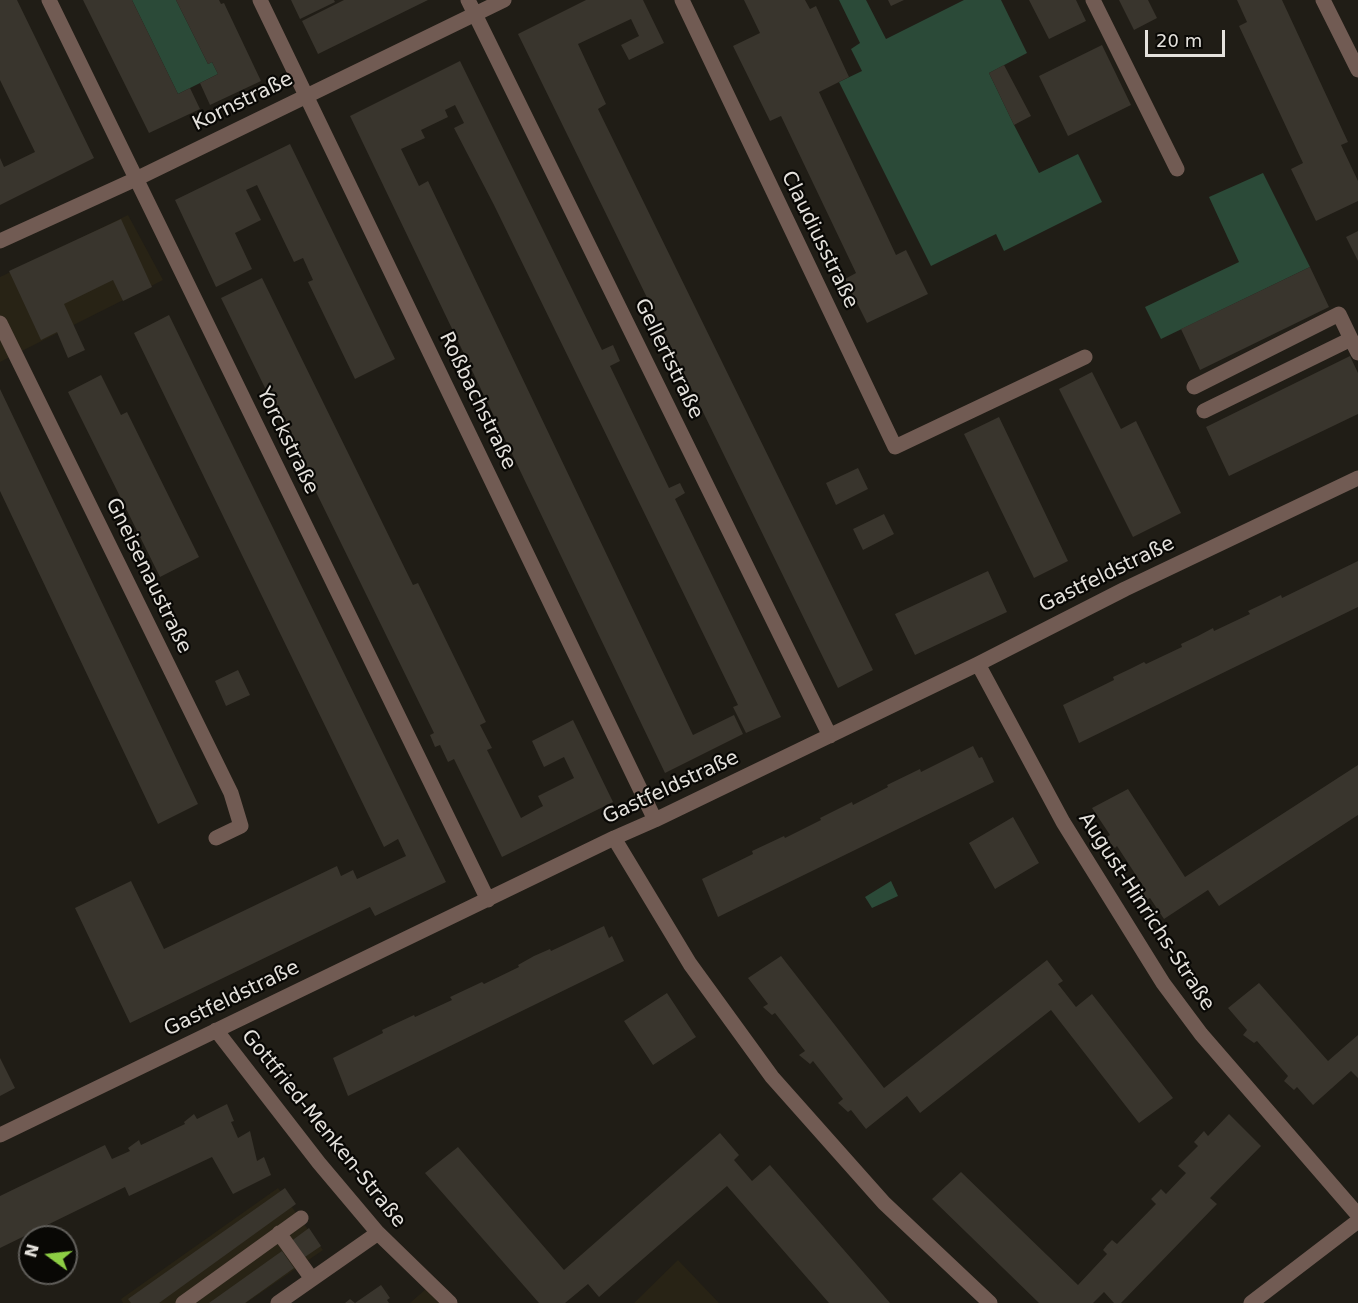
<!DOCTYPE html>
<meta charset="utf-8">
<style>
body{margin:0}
#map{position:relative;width:1358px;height:1303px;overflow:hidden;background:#201d16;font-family:"DejaVu Sans",sans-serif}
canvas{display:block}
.north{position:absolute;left:18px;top:1225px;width:60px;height:60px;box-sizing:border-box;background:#090805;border:2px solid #615f5b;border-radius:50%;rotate:285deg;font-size:16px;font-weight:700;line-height:24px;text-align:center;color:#e5e2dd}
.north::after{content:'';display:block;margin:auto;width:21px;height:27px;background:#8dce44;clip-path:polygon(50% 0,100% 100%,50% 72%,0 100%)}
.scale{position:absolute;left:1145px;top:30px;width:80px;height:27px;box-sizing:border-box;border:3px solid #e5e2dd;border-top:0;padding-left:8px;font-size:18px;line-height:21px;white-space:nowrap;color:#e5e2dd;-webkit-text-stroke:4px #090805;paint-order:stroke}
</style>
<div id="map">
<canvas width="1358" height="1303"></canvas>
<div class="north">N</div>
<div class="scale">20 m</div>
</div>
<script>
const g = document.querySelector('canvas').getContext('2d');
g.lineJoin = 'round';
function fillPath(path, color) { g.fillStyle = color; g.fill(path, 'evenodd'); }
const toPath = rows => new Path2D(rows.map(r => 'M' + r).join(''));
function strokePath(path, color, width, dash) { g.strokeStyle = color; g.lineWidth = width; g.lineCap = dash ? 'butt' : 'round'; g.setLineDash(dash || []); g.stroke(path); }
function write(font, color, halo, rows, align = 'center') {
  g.font = font + ' "DejaVu Sans",sans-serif'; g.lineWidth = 4.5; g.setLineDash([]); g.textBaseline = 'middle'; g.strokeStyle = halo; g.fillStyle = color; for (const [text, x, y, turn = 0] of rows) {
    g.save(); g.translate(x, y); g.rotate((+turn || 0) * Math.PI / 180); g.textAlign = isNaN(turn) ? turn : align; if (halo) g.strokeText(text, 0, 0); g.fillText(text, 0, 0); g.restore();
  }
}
const built = toPath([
 [128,215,163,280,0,362,0,277],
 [278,1188,323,1250,246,1303,123,1303,121,1299],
 [678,1260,719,1303,634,1303],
 [435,1281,458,1303,410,1303]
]);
const green = toPath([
 [132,0,176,0,208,64,212,62,218,74,178,94],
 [839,0,866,0,886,39,964,0,1001,0,1027,53,989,73,1014,125,1039,173,1078,154,1102,202,1004,251,996,234,931,266,839,82,862,71,851,49,860,43],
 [1263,173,1310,267,1161,339,1145,307,1239,262,1209,197],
 [891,881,898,896,872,908,865,897]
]);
const building = toPath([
 [0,0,17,0,94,158,0,205,0,158,4,167,35,152,0,80],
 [83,0,132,0,178,94,190,88,200,109,149,133],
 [176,0,219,0,221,4,224,3,261,81,210,105,200,83,218,74,212,62,208,64],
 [291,0,334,0,335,2,300,19],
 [344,0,428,0,318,54,302,21],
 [586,0,643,0,664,43,629,60,621,45,639,36,631,19,578,44,606,104,598,109,873,670,838,688,518,34],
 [744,0,805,0,810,9,816,6,849,77,819,92,896,255,906,250,928,294,867,323,845,279,856,273,781,116,770,121,733,46,760,33],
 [888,0,904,0,891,6],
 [1029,0,1076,0,1086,21,1049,39],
 [1119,0,1148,0,1157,18,1134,30],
 [1237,0,1282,0,1348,142,1341,145,1358,181,1358,201,1316,221,1291,169,1303,163,1239,26,1247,22],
 [1102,45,1131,105,1068,136,1039,76],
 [460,61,602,350,613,345,620,361,610,366,669,488,680,483,685,493,675,499,781,717,746,733,733,707,738,705,494,205,454,128,464,123,455,105,445,110,448,117,421,130,425,138,401,149,419,186,428,181,693,735,734,715,743,734,665,773,350,116],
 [1004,65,1031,116,1014,125,989,73],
 [290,144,395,359,355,379,308,282,313,280,303,258,294,262,257,185,246,190,261,220,235,233,252,269,216,287,175,200],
 [121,219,152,287,123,301,113,280,64,304,85,350,68,358,57,332,41,340,9,271],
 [1358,231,1358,261,1346,237],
 [1310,267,1329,307,1200,370,1181,329],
 [262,278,413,585,418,583,486,722,480,725,492,748,487,750,521,818,543,806,538,796,574,778,564,757,544,767,532,741,573,720,613,802,502,857,454,759,448,762,440,745,435,747,430,735,434,733,221,298],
 [169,315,446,882,375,916,370,907,130,1023,75,908,131,881,164,949,337,866,341,876,353,870,357,879,406,856,398,839,384,847,134,333],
 [1350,356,1358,373,1358,414,1229,476,1206,427],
 [1092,372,1121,429,1136,421,1181,513,1133,537,1059,389],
 [101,375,121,415,127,412,199,557,160,577,68,392],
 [0,389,198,804,158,824,0,491],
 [999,417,1068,561,1034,578,964,434],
 [858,468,868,489,836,505,826,483],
 [884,514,894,534,863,550,853,529],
 [1358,561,1358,607,1079,743,1063,705,1114,680,1113,677,1130,669,1144,662,1146,664,1182,647,1181,644,1198,636,1213,628,1214,631,1250,614,1248,611,1265,603,1281,595,1282,598],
 [988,571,1007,612,915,655,895,614],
 [238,670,250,695,226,706,215,681],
 [973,746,979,758,982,757,994,782,718,917,702,879,753,854,752,851,784,836,785,838,821,820,820,818,852,802,853,805,888,787,887,785,920,769,921,772],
 [1358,765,1358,815,1219,906,1208,890,1164,919,1150,898,1147,900,1139,889,1143,886,1117,846,1115,848,1105,838,1110,835,1092,808,1128,789,1185,877],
 [1013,817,1039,863,995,889,969,843],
 [604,926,609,938,612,936,624,961,348,1096,333,1058,383,1033,382,1030,399,1022,414,1015,415,1017,452,1000,450,997,482,982,484,984,519,967,518,965,534,956,550,949,551,951],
 [781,956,884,1088,1047,960,1063,981,1058,984,1076,1007,1092,994,1173,1098,1139,1123,1051,1010,920,1113,907,1096,866,1129,851,1110,848,1112,838,1103,843,1099,813,1061,810,1064,799,1055,805,1051,775,1013,772,1015,763,1007,768,1004,748,978],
 [1259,983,1328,1061,1358,1035,1358,1078,1351,1071,1313,1105,1297,1087,1294,1090,1284,1081,1288,1076,1257,1041,1254,1043,1243,1035,1247,1030,1228,1008],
 [667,993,696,1037,653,1065,624,1021],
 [0,1058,15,1088,0,1096],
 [227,1104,234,1121,231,1122,238,1138,250,1131,257,1161,264,1157,271,1175,233,1194,212,1157,129,1196,125,1187,0,1248,0,1196,105,1145,112,1159,130,1151,128,1148,139,1140,141,1145,185,1124,184,1122,194,1114,197,1119],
 [1229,1114,1261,1146,1210,1198,1217,1204,1121,1303,1114,1303,1104,1292,1093,1303,1039,1303,932,1199,961,1172,1078,1285,1107,1254,1103,1250,1107,1245,1112,1240,1117,1244,1156,1204,1151,1199,1161,1189,1166,1194,1186,1173,1178,1166,1198,1146,1194,1142,1204,1131,1208,1136],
 [720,1133,739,1155,734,1160,752,1181,770,1165,890,1303,829,1303,727,1186,599,1297,588,1284,565,1303,539,1303,425,1173,458,1147,564,1270],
 [285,1188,296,1204,159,1303,131,1303,128,1299],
 [309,1228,321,1246,302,1259,290,1242],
 [282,1251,294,1268,245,1303,209,1303],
 [381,1285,390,1298,387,1300,389,1303,345,1303,350,1299,355,1303]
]);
const minor = toPath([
 [49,0,488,900],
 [260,0,655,820],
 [468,0,830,736],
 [682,0,895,447,1085,357],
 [1093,0,1177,169],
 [1323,0,1358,70],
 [0,241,136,179,504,0],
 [0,323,231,793,241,826,216,838],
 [1194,387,1339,314,1351,339],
 [1204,411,1351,339,1358,353],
 [978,664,1063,822,1163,983,1201,1034,1358,1215],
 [614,838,690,964,772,1077,884,1203,990,1303],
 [216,1030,319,1163,378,1233,450,1303],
 [0,1135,614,838,655,820,978,664,1125,589,1358,478],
 [279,1233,312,1279],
 [183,1303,301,1218],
 [278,1303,378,1233],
 [1251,1303,1358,1221]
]);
const streetNames = [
 ["Kornstraße",243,102,-26],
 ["Claudiusstraße",819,240,64],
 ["Gellertstraße",668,359,64],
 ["Roßbachstraße",477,401,64],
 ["Yorckstraße",287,441,64],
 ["Gastfeldstraße",1107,575,-26],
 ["Gneisenaustraße",148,576,64],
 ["Gastfeldstraße",671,788,-25],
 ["August-Hinrichs-Straße",1146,912,57],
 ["Gastfeldstraße",232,999,-26],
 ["Gottfried-Menken-Straße",323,1129,51]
];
fillPath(built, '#282315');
fillPath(green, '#2b4a38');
fillPath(building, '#39352d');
strokePath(minor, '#715b53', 15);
write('20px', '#e5e2dd', '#090805', streetNames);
</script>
